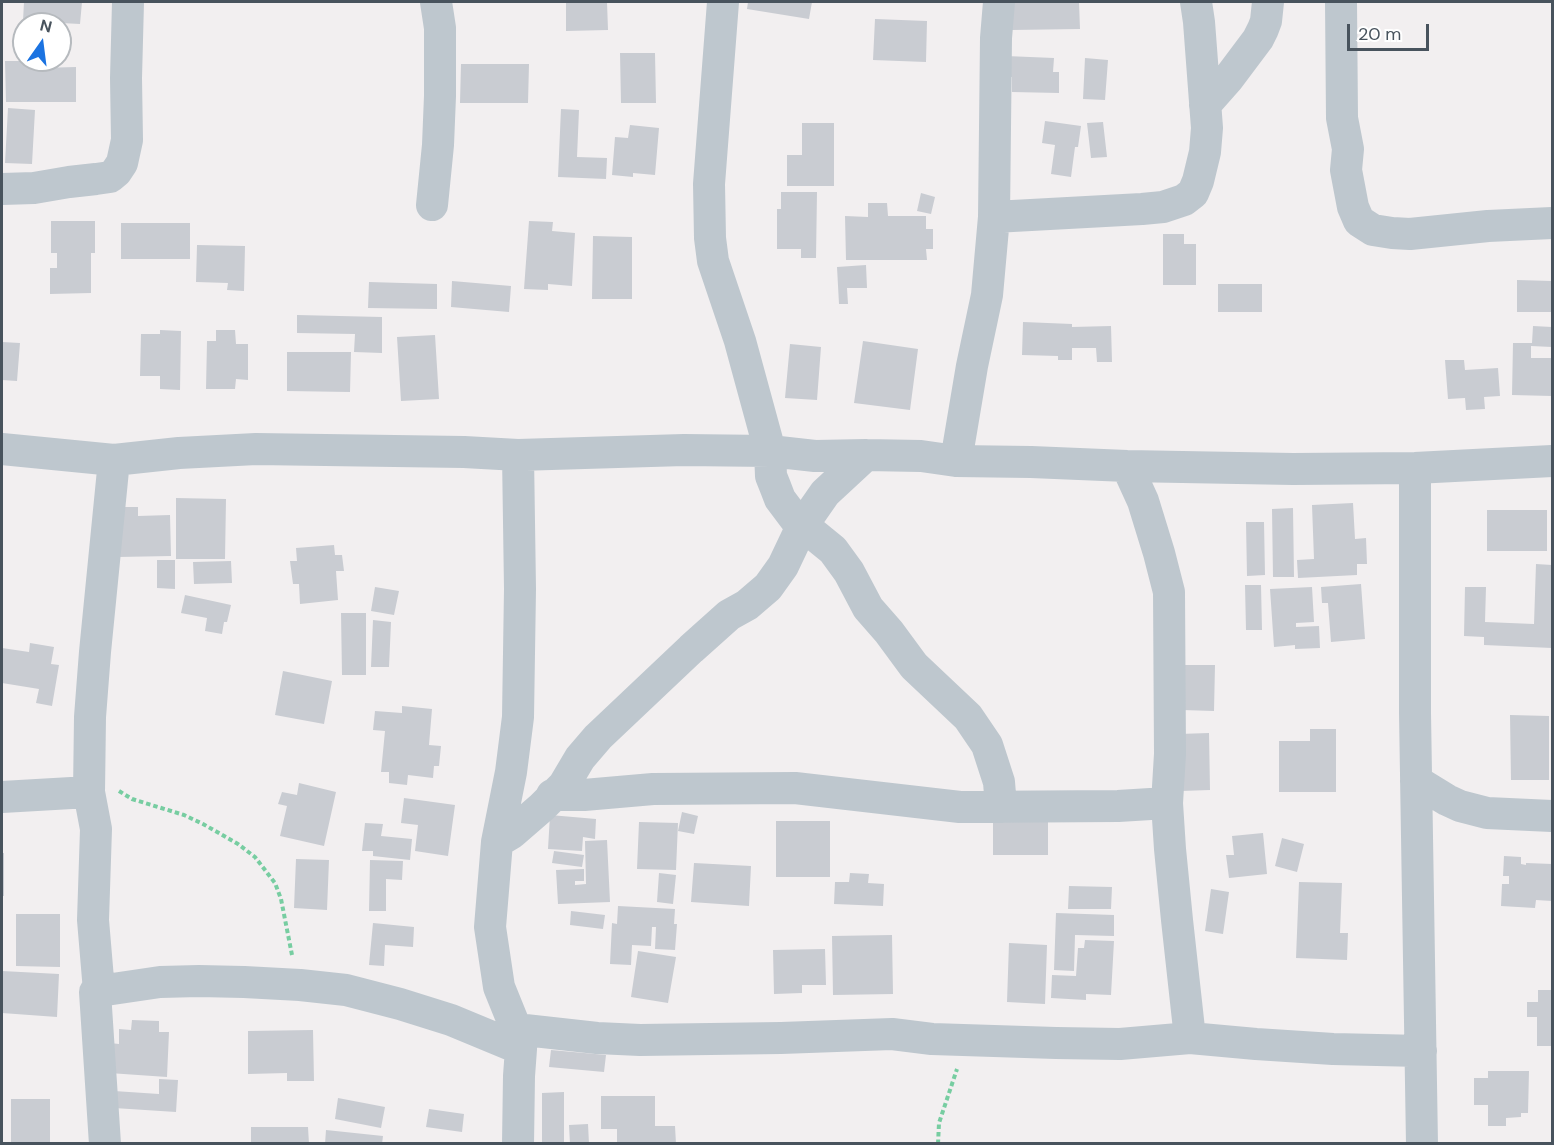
<!DOCTYPE html>
<style>
body{margin:0}
#map{position:relative;width:1554px;height:1145px;overflow:hidden;background:#f2eff0;font-family:"DM Sans",sans-serif}
canvas{display:block}
.frame{position:absolute;inset:0;border:3px solid #48535d;pointer-events:none}
.north{position:absolute;left:12px;top:12px;width:60px;height:60px;box-sizing:border-box;background:#fff;border:2px solid #b6babe;border-radius:50%;rotate:14deg;font-size:16px;font-weight:700;line-height:24px;text-align:center;color:#48535d}
.north::after{content:'';display:block;margin:auto;width:21px;height:27px;background:#1b73e1;clip-path:polygon(50% 0,100% 100%,50% 72%,0 100%)}
.scale{position:absolute;left:1347px;top:24px;width:82px;height:27px;box-sizing:border-box;border:3px solid #48535d;border-top:0;padding-left:8px;font-size:18px;line-height:21px;white-space:nowrap;color:#48535d;-webkit-text-stroke:4px #fff;paint-order:stroke}
</style>
<div id="map">
<canvas width="1554" height="1145"></canvas>
<div class="frame"></div>
<div class="north">N</div>
<div class="scale">20 m</div>
</div>
<script>
const g = document.querySelector('canvas').getContext('2d');
g.lineJoin = 'round';
function fillPath(path, color) { g.fillStyle = color; g.fill(path, 'evenodd'); }
const toPath = rows => new Path2D(rows.map(r => 'M' + r).join(''));
function strokePath(path, color, width, dash) { g.strokeStyle = color; g.lineWidth = width; g.lineCap = dash ? 'butt' : 'round'; g.setLineDash(dash || []); g.stroke(path); }
const building = toPath([
 [24,2,82,2,80,24,23,21],
 [566,2,607,2,608,30,566,31],
 [748,2,812,2,809,19,747,9],
 [1012,2,1079,2,1080,29,1012,30],
 [875,19,927,21,926,62,873,60],
 [620,53,655,53,656,103,621,103],
 [1006,56,1054,58,1053,72,1059,72,1059,93,1012,92,1012,77,1006,77],
 [1085,58,1108,60,1105,100,1083,99],
 [5,61,40,61,40,68,76,67,76,102,6,102],
 [461,64,529,64,528,103,460,103],
 [8,108,35,110,32,164,5,163],
 [561,109,579,110,577,157,607,158,606,179,558,177],
 [1045,121,1081,126,1078,147,1075,147,1071,177,1051,174,1055,145,1042,143],
 [1103,122,1107,157,1091,158,1087,123],
 [802,123,834,123,834,186,787,186,787,155,802,155],
 [630,125,659,128,655,175,633,173,633,177,612,175,615,137,628,138],
 [781,192,817,192,816,258,801,258,801,249,777,249,777,209,781,209],
 [921,193,935,197,931,214,917,211],
 [868,203,887,203,888,216,926,216,926,229,933,229,933,249,926,249,927,260,846,260,845,216,868,217],
 [51,221,95,221,95,253,91,253,91,293,50,294,50,268,57,268,57,253,51,253],
 [529,221,553,222,552,231,575,233,572,286,548,284,548,290,524,289],
 [121,223,190,223,190,259,121,259],
 [1163,234,1184,234,1184,244,1196,244,1196,285,1163,285],
 [593,236,632,237,632,299,592,299],
 [197,245,245,246,244,291,227,290,228,283,196,282],
 [866,265,867,288,847,288,848,304,839,304,837,267],
 [1517,280,1552,281,1552,312,1517,312],
 [452,281,511,286,509,312,451,307],
 [369,282,437,284,437,309,368,308],
 [1218,284,1262,284,1262,312,1218,312],
 [297,315,382,317,382,353,354,352,355,334,297,333],
 [1023,322,1072,324,1072,327,1111,326,1112,362,1097,362,1096,348,1072,348,1072,360,1058,360,1058,356,1022,355],
 [1533,326,1552,327,1552,347,1531,346,1531,358,1552,358,1552,396,1512,395,1513,343,1532,343],
 [160,330,181,331,180,390,160,389,160,376,140,376,141,334,160,334],
 [216,330,235,330,236,344,248,344,248,380,236,379,235,389,206,389,207,341,216,341],
 [435,335,439,399,401,401,397,337],
 [863,341,918,349,910,410,854,403],
 [2,342,20,343,17,381,2,380],
 [790,344,821,347,817,400,785,398],
 [287,352,351,352,350,392,287,391],
 [1445,360,1464,360,1465,370,1498,368,1500,396,1484,397,1485,409,1466,410,1465,398,1448,399],
 [176,498,226,499,225,559,176,559],
 [1353,503,1355,539,1366,538,1367,564,1357,564,1357,575,1298,578,1297,560,1314,559,1312,505],
 [117,507,138,507,138,516,170,515,171,556,118,557],
 [1293,508,1294,577,1273,577,1272,509],
 [1487,510,1547,510,1547,551,1487,551],
 [1246,522,1264,522,1265,575,1247,576],
 [334,545,335,555,342,555,344,571,336,571,338,600,300,604,299,584,293,584,290,561,297,561,296,548],
 [157,560,175,560,175,589,157,588],
 [231,561,232,583,194,584,193,562],
 [1536,564,1552,565,1552,648,1484,645,1484,637,1464,636,1465,587,1486,587,1485,622,1534,624],
 [1361,584,1365,639,1331,642,1328,603,1322,603,1321,587],
 [1245,585,1261,585,1262,630,1246,630],
 [375,587,399,591,394,615,371,611],
 [1312,587,1314,622,1296,623,1296,627,1319,626,1320,648,1295,649,1295,645,1274,647,1270,589],
 [185,595,231,605,227,622,224,622,222,634,205,631,207,618,181,613],
 [341,613,366,613,366,675,342,675],
 [373,620,391,622,389,667,371,667],
 [30,643,54,647,51,664,59,665,52,706,36,703,39,689,2,683,2,648,29,652],
 [1183,665,1215,665,1214,711,1182,710],
 [283,671,332,681,324,724,275,715],
 [402,706,432,709,429,745,441,746,439,766,434,766,433,778,408,775,407,785,389,783,389,772,381,772,385,731,373,730,375,711,402,713],
 [1510,715,1549,716,1549,780,1511,780],
 [1310,729,1336,729,1336,792,1279,792,1279,741,1310,741],
 [1209,733,1210,790,1181,791,1179,734],
 [299,783,336,792,324,846,280,836,287,806,278,804,282,792,297,795],
 [404,798,455,805,448,856,415,851,418,825,401,823],
 [682,812,698,816,694,834,678,831],
 [550,815,596,819,595,839,583,837,582,851,548,849],
 [1048,819,1048,855,993,855,993,820],
 [776,821,830,821,830,877,776,877],
 [639,822,678,823,676,870,637,869],
 [365,823,383,824,381,836,412,839,410,860,373,856,373,851,362,851],
 [1263,833,1267,874,1229,878,1226,855,1234,855,1232,836],
 [1282,838,1304,844,1297,872,1275,866],
 [607,840,610,902,558,904,556,870,584,869,584,881,575,881,575,885,586,884,585,841],
 [554,851,584,855,582,867,552,863],
 [2,853,4,853,4,896,2,896],
 [1504,856,1521,857,1521,864,1526,865,1526,863,1552,864,1552,901,1536,900,1535,908,1501,906,1502,884,1509,884,1509,876,1503,876],
 [296,859,329,860,327,910,294,908],
 [370,860,403,861,402,880,386,879,386,911,369,911],
 [694,863,751,866,749,906,691,902],
 [659,873,676,875,673,904,657,902],
 [850,873,869,874,868,883,884,884,883,906,834,904,835,882,849,882],
 [1299,882,1342,883,1340,933,1348,933,1347,960,1296,958],
 [1069,886,1112,887,1111,909,1068,909],
 [1211,889,1229,892,1223,934,1205,931],
 [618,906,675,909,674,924,677,924,675,950,655,949,656,927,652,927,651,946,632,945,631,965,610,964,612,923,617,924],
 [571,911,605,915,603,929,570,925],
 [1056,913,1114,915,1114,936,1075,935,1074,971,1054,970],
 [16,914,60,914,60,967,16,966],
 [373,923,414,927,413,947,385,945,384,966,369,965],
 [892,935,893,994,833,995,832,936],
 [1085,940,1114,941,1111,995,1086,994,1086,1000,1051,998,1052,975,1076,976,1078,948,1084,948],
 [1009,943,1047,945,1045,1004,1007,1002],
 [825,949,826,985,802,985,802,993,774,994,773,950],
 [638,951,676,957,668,1003,631,997],
 [2,971,59,974,57,1017,2,1013],
 [1538,990,1552,990,1552,1046,1537,1046,1537,1017,1527,1017,1527,1002,1538,1002],
 [132,1020,159,1021,159,1032,169,1032,167,1077,109,1073,110,1043,119,1044,119,1029,131,1030],
 [313,1030,314,1081,287,1081,287,1073,248,1074,248,1031],
 [551,1050,606,1055,604,1072,549,1067],
 [1488,1071,1529,1071,1528,1113,1521,1113,1521,1117,1506,1118,1506,1126,1488,1126,1488,1105,1474,1105,1474,1078,1488,1078],
 [159,1079,178,1080,176,1112,114,1108,114,1091,159,1094],
 [564,1092,564,1144,542,1144,542,1093],
 [601,1096,655,1096,655,1126,675,1126,676,1144,617,1144,617,1129,601,1129],
 [338,1098,385,1107,381,1128,335,1119],
 [11,1099,50,1099,50,1144,11,1144],
 [429,1109,464,1114,462,1132,426,1127],
 [588,1124,589,1144,570,1144,569,1125],
 [251,1127,308,1127,309,1144,251,1144],
 [326,1130,383,1136,382,1144,325,1144]
]);
const path = toPath([
 [119,791,132,799,184,815,203,824,238,844,255,857,275,883,281,899,292,955],
 [938,1144,939,1123,957,1069]
]);
const minor = toPath([
 [723,2,709,184,710,238,713,261,740,341,770,451,771,476,775,486,780,499,795,519,833,550,849,572,868,608,889,632,914,666,968,717,987,745,999,782,1001,807],
 [1341,2,1342,118,1348,149,1346,170,1353,207,1359,221,1373,230,1392,233,1410,234,1488,226,1552,223],
 [1205,105,1228,79,1258,39,1263,29,1266,21,1268,2],
 [2,189,34,188,69,182,96,179,110,177,116,172,122,163,127,140,126,78,128,2],
 [432,205,438,145,440,96,440,28,436,2],
 [994,217,1142,209,1163,207,1184,200,1193,193,1198,181,1205,152,1207,128,1199,22,1196,2],
 [2,449,114,460,179,453,256,449,464,452,518,455,684,450,770,451,815,456,866,455,921,456,956,461,1031,462,1127,466,1293,469,1415,468,1552,461],
 [518,455,520,589,518,717,511,772,497,842,490,927,499,987,516,1029,521,1049,519,1076,518,1144],
 [956,461,972,366,987,295,994,217,996,38,999,2],
 [1127,466,1143,501,1159,553,1169,592,1170,754,1167,803,1170,849,1177,920,1190,1038],
 [1415,468,1415,713,1422,1144],
 [1416,781,1447,800,1460,806,1487,813,1552,816],
 [552,795,584,795,653,789,795,788,960,807,1118,806,1167,803],
 [2,797,89,792],
 [497,842,512,833,542,807,564,785,580,758,598,737,691,649,729,615,747,605,768,587,783,566,802,526,825,493,866,455],
 [99,991,160,982,199,981,244,982,300,985,346,990,400,1004,451,1020,521,1049],
 [516,1029,597,1038,640,1040,781,1038,892,1034,932,1039,1056,1043,1120,1044,1190,1038,1256,1044,1333,1049,1421,1051],
 [105,1144,95,992,99,991,93,920,96,829,89,792,90,717,95,652,114,460]
]);
fillPath(building, '#c9ccd2');
strokePath(path, '#77cda1', 4, [4.5, 3]);
strokePath(minor, '#bec7ce', 32);
</script>
